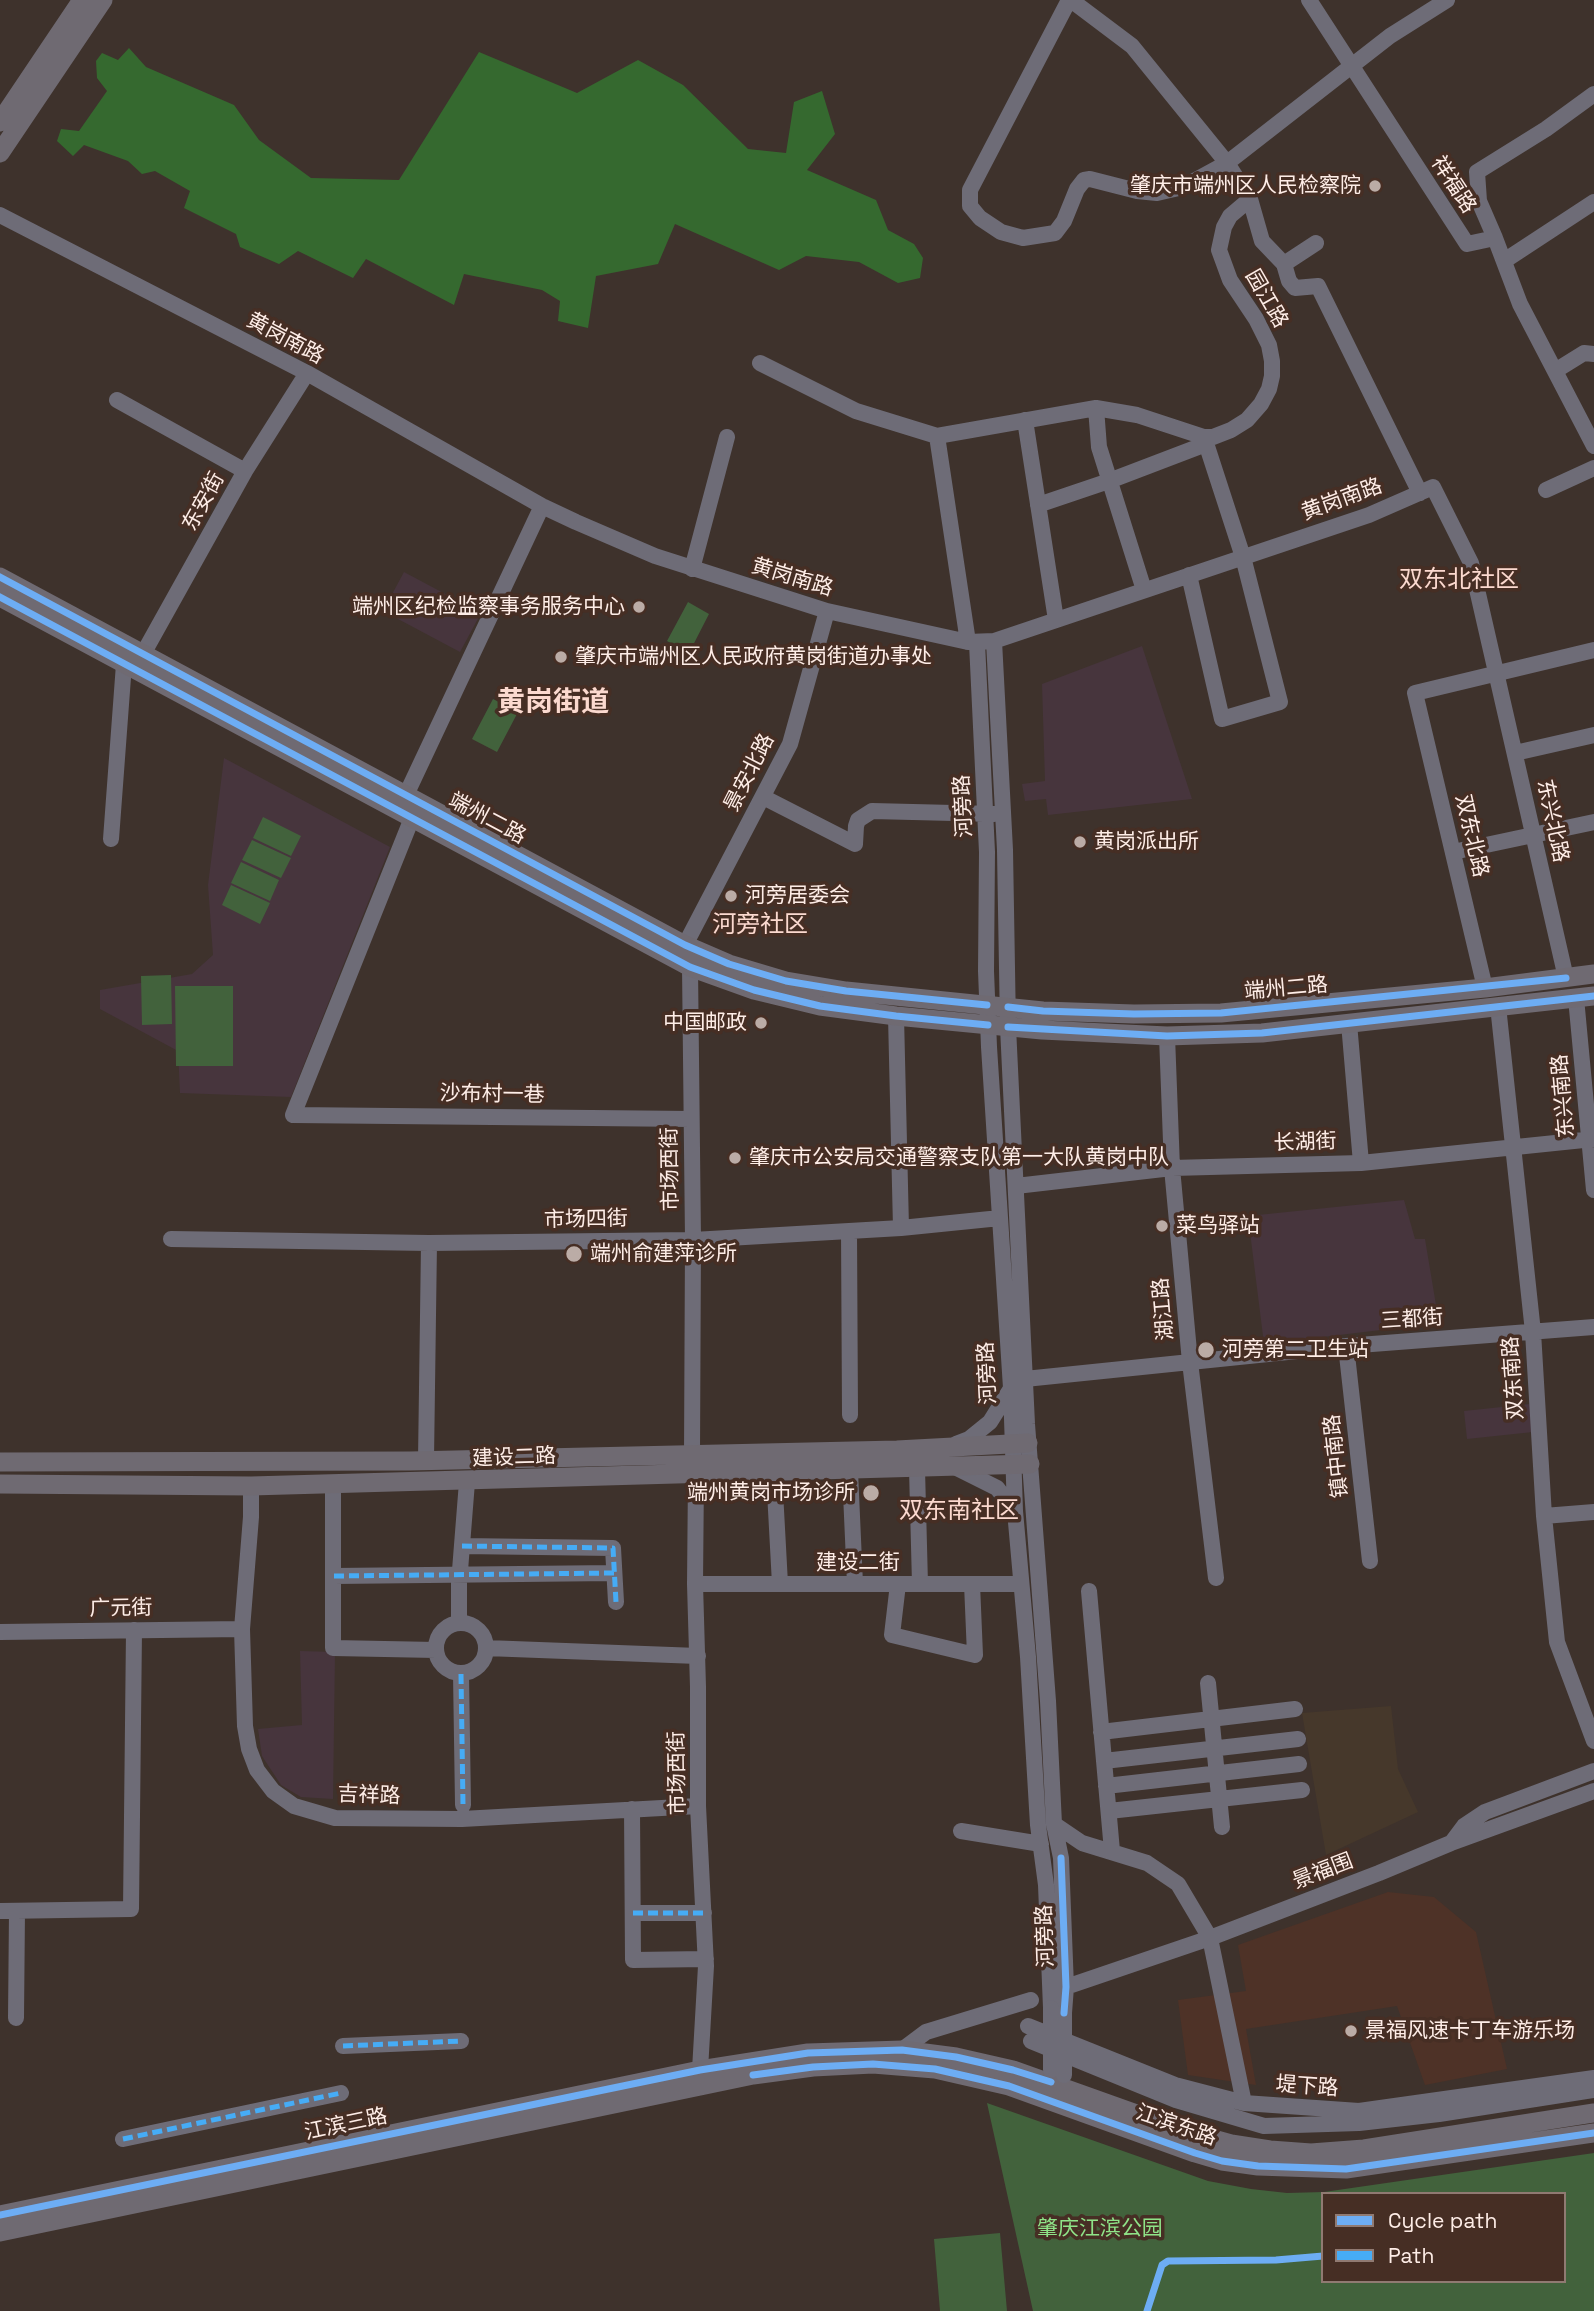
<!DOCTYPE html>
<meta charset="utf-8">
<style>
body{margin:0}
#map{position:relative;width:1594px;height:2311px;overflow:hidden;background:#3e322c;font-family:"Space Grotesk",sans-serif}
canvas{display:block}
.legend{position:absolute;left:1321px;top:2192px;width:245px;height:91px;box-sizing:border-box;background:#462e24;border:2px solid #907a72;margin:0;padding:9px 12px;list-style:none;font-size:21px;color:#feede7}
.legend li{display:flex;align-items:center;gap:14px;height:35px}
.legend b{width:35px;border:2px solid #907a72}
</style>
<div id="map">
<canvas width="1594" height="2311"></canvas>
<ul class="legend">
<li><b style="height:9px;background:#6dadf4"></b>Cycle path</li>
<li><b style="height:9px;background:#46acf6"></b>Path</li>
</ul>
</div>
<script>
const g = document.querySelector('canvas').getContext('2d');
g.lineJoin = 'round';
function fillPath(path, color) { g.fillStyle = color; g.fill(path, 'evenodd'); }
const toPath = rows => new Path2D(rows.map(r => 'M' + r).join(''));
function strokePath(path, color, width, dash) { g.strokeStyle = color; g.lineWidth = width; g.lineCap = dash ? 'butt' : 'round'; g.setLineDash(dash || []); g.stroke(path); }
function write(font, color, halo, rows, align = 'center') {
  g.font = font + ' "Space Grotesk","Noto Sans SC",sans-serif'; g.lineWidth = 7; g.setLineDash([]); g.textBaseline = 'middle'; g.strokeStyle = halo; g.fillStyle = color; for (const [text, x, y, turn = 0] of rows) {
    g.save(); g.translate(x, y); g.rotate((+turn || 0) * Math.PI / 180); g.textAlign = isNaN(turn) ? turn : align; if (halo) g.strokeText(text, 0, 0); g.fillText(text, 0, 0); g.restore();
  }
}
const built = toPath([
 [1388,1892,1434,1897,1476,1932,1507,2069,1425,2085,1397,2006,1246,2029,1256,2085,1188,2075,1178,2000,1246,1991,1238,1945]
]);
const industrial = toPath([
 [1391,1706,1398,1769,1418,1812,1326,1855,1302,1713]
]);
const education = toPath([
 [404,572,481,613,460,652,383,611],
 [1142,646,1192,799,1048,815,1046,799,1025,801,1022,784,1045,781,1042,684],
 [224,758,390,847,291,1097,180,1093,178,1051,100,1009,100,990,192,974,213,955,208,885],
 [1404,1200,1415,1239,1425,1239,1439,1323,1264,1344,1248,1216],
 [1530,1404,1533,1432,1467,1439,1464,1411],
 [300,1651,335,1652,333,1799,301,1797,281,1785,262,1756,258,1729,302,1725]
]);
const green = toPath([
 [688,602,709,614,689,653,667,641],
 [493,699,518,712,497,752,472,739],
 [263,817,301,836,291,856,253,838],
 [252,840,291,858,281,878,242,860],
 [241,862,279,880,270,901,231,883],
 [231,885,270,903,260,924,222,905],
 [171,975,172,1024,142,1025,141,976],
 [175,986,233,986,233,1066,176,1066],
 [987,2103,1208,2181,1251,2189,1287,2193,1324,2192,1594,2153,1594,2311,1033,2311],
 [1323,2194,1564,2194,1564,2281,1323,2281],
 [1000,2233,1007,2311,940,2311,934,2239]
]);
const forest = toPath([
 [129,48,146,67,234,105,259,140,311,178,399,180,479,52,577,93,638,60,683,85,748,149,786,153,794,102,822,91,835,134,807,170,876,200,888,230,914,244,923,258,920,278,898,283,859,262,806,256,779,270,675,224,658,264,596,276,588,328,558,321,560,301,542,290,464,274,454,305,366,259,353,278,298,251,279,264,240,247,236,234,184,208,190,191,155,171,142,174,128,161,84,145,73,156,57,141,61,129,79,131,107,91,97,78,96,61,102,53,118,60]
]);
const minor = toPath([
 [1069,0,970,190,970,206,980,218,1001,232,1023,238,1055,233,1064,221,1077,189,1084,180,1090,179,1137,191,1157,193,1183,187,1227,163,1390,36,1447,0],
 [1071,0,1132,46,1227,163,1250,199,1262,241,1284,264,1316,243],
 [1309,0,1467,244,1495,238],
 [1594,94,1546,129,1477,172,1479,201,1495,238,1520,304,1594,446],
 [0,215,307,373,542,506,576,522,655,556,827,611,968,642,994,641,1369,515,1433,487,1471,563,1566,978],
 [1504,261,1594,202],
 [1284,264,1289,281,1295,288,1318,286,1420,493],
 [760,363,856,411,937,436,1096,408,1137,415,1204,437,1213,437,1231,430,1247,420,1261,404,1269,389,1272,376,1272,361,1269,345,1256,319,1230,280,1219,250,1224,227,1230,216,1250,199],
 [1555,371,1584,353,1594,354],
 [117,400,245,471],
 [1096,408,1099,447,1144,590],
 [1025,420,1056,620],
 [937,436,968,642],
 [1546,490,1594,468],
 [1038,505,1109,481,1206,444],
 [692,569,727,437],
 [1189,575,1222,719,1280,702,1243,557,1204,437],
 [994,641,1005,850,1008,1027,1027,1424,1048,1701,1054,1824,1061,1858,1066,1987,1064,2013],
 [977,643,987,852,986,971,989,1047,1011,1388,1015,1511,1028,1657,1038,1825,1046,1885,1051,2008],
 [143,654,245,471,307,373],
 [1515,753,1594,735],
 [406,795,542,506],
 [763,797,855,844,856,826,858,820,872,811,994,814],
 [412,818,293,1115,691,1119],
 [111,839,124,664],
 [1453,852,1594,822],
 [685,945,790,744,827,611],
 [690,967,693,1240,692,1454],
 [1485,988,1415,693,1594,650],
 [1576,998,1594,1190],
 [1498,1006,1533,1332,1544,1516,1557,1642,1594,1741],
 [896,1016,901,1228],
 [1349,1023,1361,1163],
 [1167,1036,1172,1168,1190,1362,1216,1578],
 [1016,1186,1172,1168,1361,1163,1594,1139],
 [849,1231,850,1415],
 [171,1239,429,1243,693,1240,901,1228,1000,1218],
 [1346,1346,1370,1561],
 [1025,1379,1346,1346,1594,1327],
 [956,1444,969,1439,990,1422,1010,1390],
 [426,1460,429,1243],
 [957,1468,997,1488,1015,1511],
 [917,1469,920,1584],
 [850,1471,855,1584],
 [774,1473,780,1584],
 [696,1475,695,1584,698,1687,698,1806,706,1966,700,2070],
 [333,1484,333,1648,436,1650],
 [251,1486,251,1517,242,1629,245,1726,249,1749,257,1770,273,1791,294,1806,335,1818,462,1819,698,1806],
 [1544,1516,1594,1512],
 [462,1546,613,1548,616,1602],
 [334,1576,614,1573],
 [695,1584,1021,1584],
 [898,1584,892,1635,975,1655,972,1584],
 [1089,1591,1112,1851],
 '436 1648a25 25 0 1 1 50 0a25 25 0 1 1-50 0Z',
 [459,1623,459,1583,467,1482],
 [0,1632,242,1629],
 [486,1648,698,1656],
 [461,1674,463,1805],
 [1208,1683,1222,1827],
 [1101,1732,1295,1709],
 [1104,1761,1298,1739],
 [1106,1786,1299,1764],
 [632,1809,633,1960,706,1959],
 [1109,1811,1302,1790],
 [1054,1824,1082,1843,1147,1863,1178,1884,1210,1938,1244,2103],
 [961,1831,1041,1844],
 [1452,1842,1464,1826,1485,1812,1594,1771],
 [0,1911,131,1909,134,1630],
 [633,1913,704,1913],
 [1058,1987,1066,1987,1210,1938,1379,1873,1451,1843,1594,1791],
 [16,2018,17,1911],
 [1028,2026,1175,2085,1244,2103,1359,2111,1594,2078],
 [1031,2041,1176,2100,1264,2126,1359,2123,1439,2114,1594,2090],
 [343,2046,461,2041],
 [902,2050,926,2032,1031,2000],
 [123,2139,341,2093]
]);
const major = toPath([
 [0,122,82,0],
 [0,153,103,0],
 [0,577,685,945,729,964,786,981,846,991,1043,1011,1134,1014,1221,1013,1485,988,1594,974],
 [0,597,690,967,754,990,820,1006,896,1016,1042,1030,1167,1036,1262,1033,1594,996],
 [0,1462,410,1461,897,1450,1028,1443],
 [0,1484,251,1486,1030,1464],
 [0,2215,700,2070,808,2053,902,2050,956,2057,1013,2070,1184,2131,1231,2144,1270,2150,1311,2153,1364,2149,1594,2113],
 [0,2232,753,2075,813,2067,873,2064,935,2069,1009,2086,1195,2153,1222,2161,1258,2166,1346,2169,1594,2133]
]);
const minorBridge = toPath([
 [1051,2008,1051,2070],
 [1064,2075,1064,2013]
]);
const quiet = toPath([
 [462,1546,613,1548,616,1602],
 [334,1576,614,1573],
 [461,1674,463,1805],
 [633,1913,704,1913],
 [343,2046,461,2041],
 [123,2139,341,2093]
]);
const cycleway = toPath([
 [0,577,685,945,729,964,786,981,846,991,987,1005],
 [0,597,690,967,754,990,820,1006,896,1016,988,1025],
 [1008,1007,1043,1011,1134,1014,1221,1013,1566,978],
 [1008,1027,1167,1036,1262,1033,1594,996],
 [1061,1858,1066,1987,1064,2013],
 [753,2075,813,2067,873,2064,935,2069,1009,2086,1195,2153,1222,2161,1258,2166,1346,2169,1594,2133],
 [0,2215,700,2070,808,2053,902,2050,956,2057,1013,2070,1051,2082],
 [1147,2311,1162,2265,1168,2261,1276,2260,1323,2256]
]);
const markers = [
 [1375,186,7,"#bbaca6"],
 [639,607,7,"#bbaca6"],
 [561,657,7,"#bbaca6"],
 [1080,842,7,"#bbaca6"],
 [731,896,7,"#bbaca6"],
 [761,1023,7,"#bbaca6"],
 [735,1158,7,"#bbaca6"],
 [1162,1226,7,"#bbaca6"],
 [574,1254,9,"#bbaca6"],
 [1206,1350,9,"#bbaca6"],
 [871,1493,9,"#bbaca6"],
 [1351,2031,7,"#bbaca6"]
];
const streetNames = [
 ["祥福路",1453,185,57],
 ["园江路",1266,299,60],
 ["黄岗南路",285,339,28],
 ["黄岗南路",1342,500,-20],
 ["东安街",204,502,-61],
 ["黄岗南路",792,578,17],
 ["景安北路",750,773,-63],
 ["河旁路",964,806,-93],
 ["端州二路",487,819,28],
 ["东兴北路",1552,821,78],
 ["双东北路",1471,836,77],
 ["端州二路",1286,989,-5],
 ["沙布村一巷",492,1095,1],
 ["东兴南路",1564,1096,-95],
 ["长湖街",1305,1143,-2],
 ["市场西街",671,1169,-91],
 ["市场四街",586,1220,-1],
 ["湖江路",1164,1309,-95],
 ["三都街",1412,1320,-4],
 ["河旁路",988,1373,-93],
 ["双东南路",1514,1378,-94],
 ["镇中南路",1337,1456,-96],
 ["建设二路",514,1458,-2],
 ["建设二街",858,1563],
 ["广元街",121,1609,-1],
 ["市场西街",678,1773,-91],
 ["吉祥路",369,1796,2],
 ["景福围",1323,1872,-21],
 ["河旁路",1046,1936,-92],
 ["堤下路",1307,2087,4],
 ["江滨三路",346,2125,-12],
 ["江滨东路",1176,2126,19]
];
const poiNames = [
 ["肇庆市端州区人民检察院",1361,186,"right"],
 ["端州区纪检监察事务服务中心",625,607,"right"],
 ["肇庆市端州区人民政府黄岗街道办事处",575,657],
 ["黄岗派出所",1094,842],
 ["河旁居委会",745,896],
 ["中国邮政",747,1023,"right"],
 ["肇庆市公安局交通警察支队第一大队黄岗中队",749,1158],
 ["菜鸟驿站",1176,1226],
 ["端州俞建萍诊所",590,1254],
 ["河旁第二卫生站",1222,1350],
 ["端州黄岗市场诊所",855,1493,"right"],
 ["景福风速卡丁车游乐场",1365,2031]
];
const parkNames = [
 ["肇庆江滨公园",1100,2229]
];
const quarterNames = [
 ["双东北社区",1459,580],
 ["河旁社区",760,925],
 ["双东南社区",959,1511]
];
const districtNames = [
 ["黄岗街道",553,703]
];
fillPath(built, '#4e3227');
fillPath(industrial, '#46382b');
fillPath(education, '#47353d');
fillPath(green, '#42623c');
fillPath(forest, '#35692f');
strokePath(minor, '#6e6c77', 16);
strokePath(major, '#6f6a72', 19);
strokePath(minorBridge, '#6e6c77', 16);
strokePath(quiet, '#46acf6', 5, [10, 5]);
strokePath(cycleway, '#6dadf4', 7);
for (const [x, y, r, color] of markers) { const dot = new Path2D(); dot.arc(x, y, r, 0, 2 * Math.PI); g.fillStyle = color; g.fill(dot); strokePath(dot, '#462e24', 2.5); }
write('21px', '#feede7', '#462e24', streetNames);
write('21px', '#feede7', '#462e24', poiNames, 'left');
write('21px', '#8fe388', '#462e24', parkNames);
write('24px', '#fbd9cf', '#462e24', quarterNames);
write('bold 28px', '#fbd9cf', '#462e24', districtNames);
</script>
